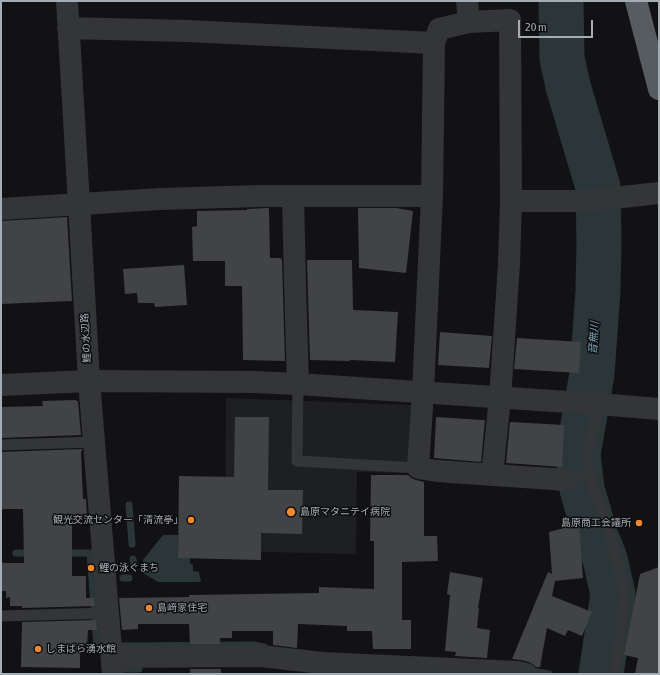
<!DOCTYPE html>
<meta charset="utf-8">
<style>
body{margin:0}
#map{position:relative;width:660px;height:675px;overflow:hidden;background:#121214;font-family:"Asap Condensed",sans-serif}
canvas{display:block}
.frame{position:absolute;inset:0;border:2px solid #a4acb4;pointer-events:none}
.scale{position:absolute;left:518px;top:20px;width:75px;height:18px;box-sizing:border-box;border:2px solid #a4acb4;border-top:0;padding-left:5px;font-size:12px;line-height:14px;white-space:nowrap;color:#a4acb4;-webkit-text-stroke:3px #0d0d0f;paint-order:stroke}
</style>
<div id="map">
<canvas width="660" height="675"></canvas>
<div class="frame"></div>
<div class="scale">20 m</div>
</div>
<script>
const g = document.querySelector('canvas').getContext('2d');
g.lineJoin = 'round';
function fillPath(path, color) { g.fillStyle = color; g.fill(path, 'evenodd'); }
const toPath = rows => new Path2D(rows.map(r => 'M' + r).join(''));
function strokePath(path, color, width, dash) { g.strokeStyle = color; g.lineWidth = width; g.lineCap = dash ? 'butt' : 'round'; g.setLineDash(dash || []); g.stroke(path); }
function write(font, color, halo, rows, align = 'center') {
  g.font = font + ' "Asap Condensed","Noto Sans JP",sans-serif'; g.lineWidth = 3; g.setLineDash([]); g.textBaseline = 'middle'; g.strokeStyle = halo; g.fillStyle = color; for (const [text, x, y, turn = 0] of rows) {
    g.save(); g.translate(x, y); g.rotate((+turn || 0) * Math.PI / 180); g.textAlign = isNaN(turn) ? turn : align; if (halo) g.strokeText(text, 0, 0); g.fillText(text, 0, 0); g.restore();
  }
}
const built = toPath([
 [226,398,412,405,407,473,357,472,356,554,225,551]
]);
const water = toPath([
 [163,535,178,535,178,557,190,558,190,563,193,565,193,571,199,572,201,582,158,582,143,573,143,560]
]);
const stream = toPath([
 [129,505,132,544],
 [16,553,34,553],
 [64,553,90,553,94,606],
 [133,559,134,563],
 [123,578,129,578],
 [95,620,97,645,102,646],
 [118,646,253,645,264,647],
 [122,669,139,669],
 [527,670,549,674]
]);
const river = toPath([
 [561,1,562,58,568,86,598,187,599,242,598,291,592,374,578,454,582,489,595,534,605,559,613,594,601,674]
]);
const building = toPath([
 [269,208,270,258,281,258,282,260,285,361,243,360,242,286,225,286,225,261,193,261,192,227,197,226,197,211,247,210,247,209],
 [358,208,396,208,413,211,406,273,359,268],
 [67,217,72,301,1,304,1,221],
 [307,260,352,260,353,310,398,312,395,362,350,360,350,361,310,360],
 [184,265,187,305,155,307,154,303,138,303,137,293,125,294,123,269],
 [440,332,492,336,489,368,438,365],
 [517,338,581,342,579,373,514,369],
 [76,400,76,401,78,401,81,435,1,438,1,407,43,406,42,401],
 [235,417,269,417,268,490,303,490,302,534,261,533,261,560,178,558,179,476,234,477],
 [436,417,483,420,485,420,481,462,434,458],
 [510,422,564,425,562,467,506,463],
 [82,449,82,451,81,451,83,499,86,499,87,518,72,519,72,576,86,576,86,598,94,598,95,606,22,608,22,606,10,606,10,597,6,598,6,591,1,591,1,563,24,563,23,509,1,509,1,452],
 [371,475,408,475,411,478,416,480,424,482,424,536,437,536,438,561,402,562,402,620,411,620,411,649,373,649,372,631,347,631,347,626,298,624,297,648,273,645,273,631,232,631,232,638,220,638,220,644,190,644,189,624,138,624,138,629,122,630,119,598,189,597,189,595,319,593,319,587,374,589,374,541,370,541],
 [579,524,583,578,555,581,552,596,592,612,582,636,568,630,565,636,547,628,540,667,536,667,534,665,529,662,521,660,512,659,548,572,552,574,549,532],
 [659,567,659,674,635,674,638,658,624,655,640,574],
 [450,572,483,578,478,608,479,608,477,628,490,630,487,658,455,656,456,652,445,651,450,595,447,594],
 [96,620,97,630,88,630,87,647,80,647,80,668,21,667,22,622],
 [190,669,221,669,221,674,190,674]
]);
const service = toPath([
 [298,384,297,461,418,468],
 [599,404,587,455,589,474,612,542,624,590,622,619,615,674],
 [1,445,94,442],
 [567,480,589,474],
 [1,616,108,613]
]);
const minor = toPath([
 [67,1,79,204,89,381,113,674],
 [467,1,469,22,439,29,434,43,432,196,423,392,418,468,437,471,567,480],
 [469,22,510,20,511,201,509,264,500,398,492,475],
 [68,28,187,31,434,43],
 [293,196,295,284,298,384],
 [511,201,587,201,659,193],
 [1,209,160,199,260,196,432,196],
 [112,657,260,656,323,663,518,672,526,674]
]);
const tertiary = toPath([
 [1,385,89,381,254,382,298,384,599,404,659,409]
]);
const trunk = toPath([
 [636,1,659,89]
]);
const markers = [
 [291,512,5,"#f0882e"],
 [191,520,4,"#f0882e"],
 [639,523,4,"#f0882e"],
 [91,568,4,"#f0882e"],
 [149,608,4,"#f0882e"],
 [38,649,4,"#f0882e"]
];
const streetNames = [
 ["鯉の水辺路",86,338,-93]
];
const poiNames = [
 ["島原マタニテイ病院",300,512],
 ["観光交流センター「清流亭」",183,520,"right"],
 ["島原商工会議所",631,523,"right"],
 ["鯉の泳ぐまち",99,568],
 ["島﨑家住宅",157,608],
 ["しまばら湧水館",46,649]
];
const waterNames = [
 ["音無川",594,338,-86]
];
fillPath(built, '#1e1f21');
fillPath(water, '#2b3639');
strokePath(stream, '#2b3639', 7);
strokePath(river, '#2b3639', 45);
fillPath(building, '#414347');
strokePath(service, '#333539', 11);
strokePath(minor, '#333539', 22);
strokePath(tertiary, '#333539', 22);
strokePath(trunk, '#575c61', 22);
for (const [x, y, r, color] of markers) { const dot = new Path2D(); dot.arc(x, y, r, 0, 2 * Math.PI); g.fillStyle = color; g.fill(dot); strokePath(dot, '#0d0d0f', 1.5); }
write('10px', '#a4acb4', '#0d0d0f', streetNames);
write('10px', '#a4acb4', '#0d0d0f', poiNames, 'left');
write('italic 11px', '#7aa1af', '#0d0d0f', waterNames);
</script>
